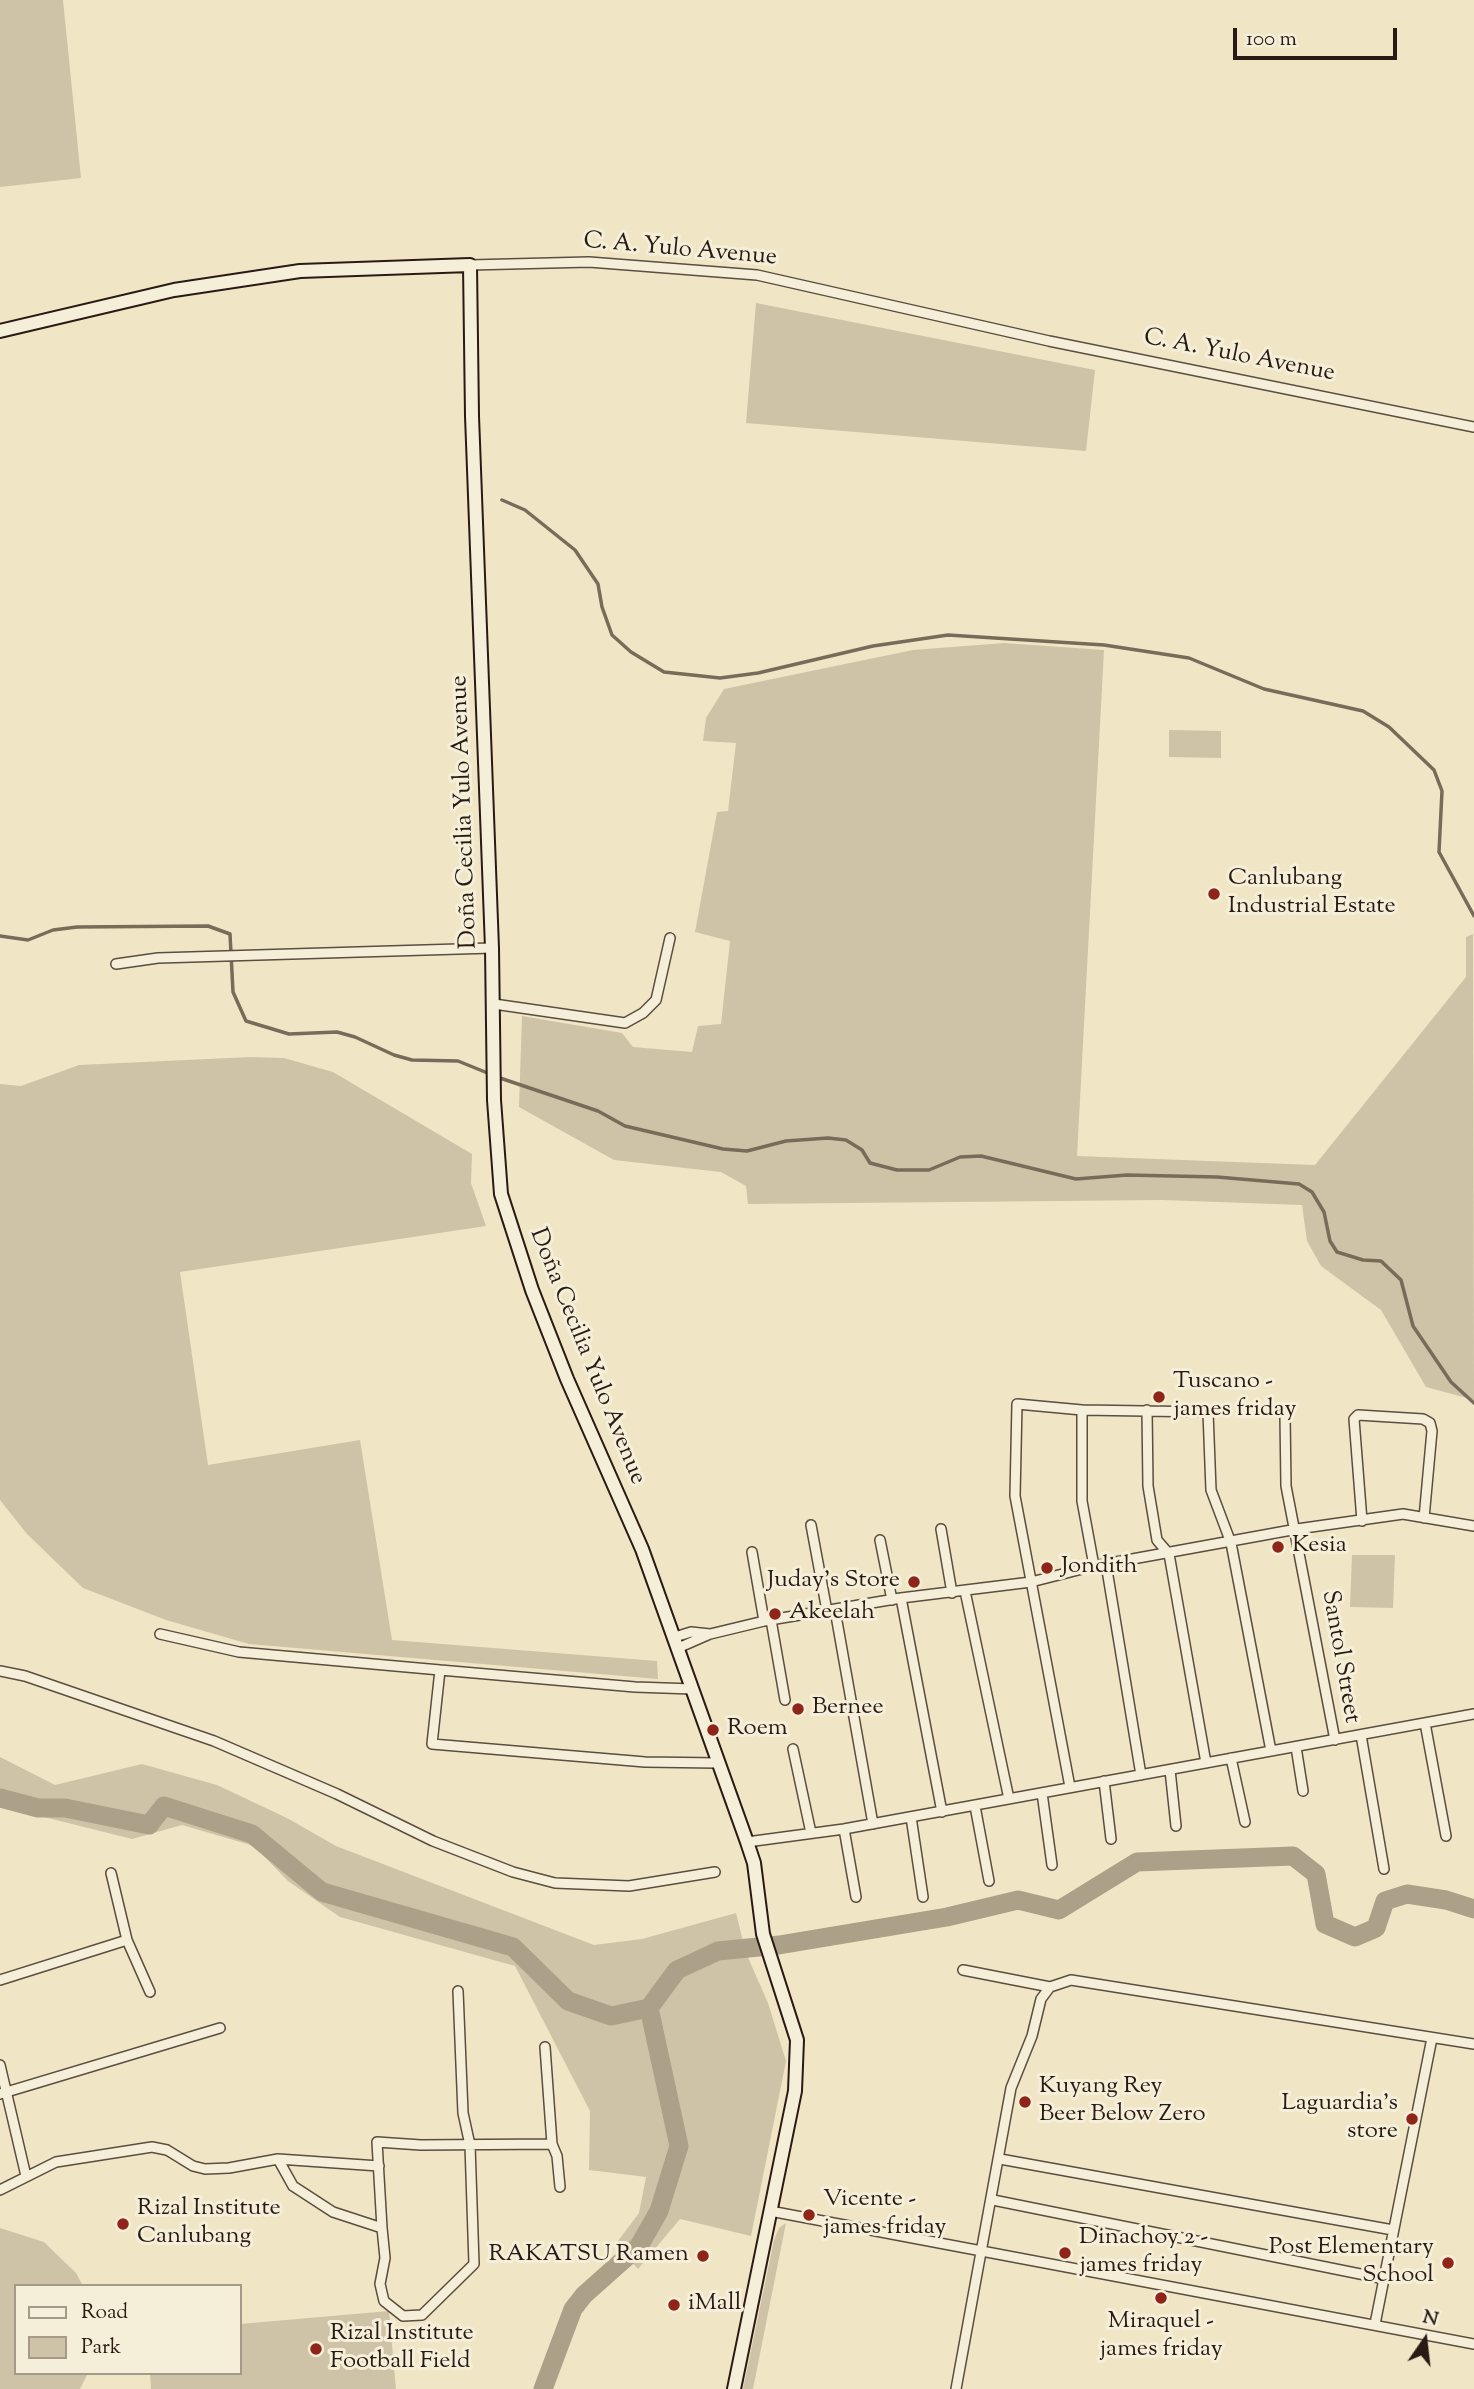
<!DOCTYPE html>
<meta charset="utf-8">
<style>
body{margin:0}
#map{position:relative;width:1474px;height:2389px;overflow:hidden;background:#f0e6c5;font-family:"Sorts Mill Goudy",serif}
canvas{display:block}
.legend{position:absolute;left:14px;top:2284px;width:228px;height:91px;box-sizing:border-box;background:#f5efd9;border:2px solid #a39a8a;margin:0;padding:9px 12px;list-style:none;font-size:21px;color:#291a13}
.legend li{display:flex;align-items:center;gap:14px;height:35px}
.legend b{width:35px;border:2px solid #a39a8a}
.north{position:absolute;left:1390px;top:2305px;width:70px;height:70px;-webkit-text-stroke:5px #f5efd9;paint-order:stroke;rotate:14deg;font-size:19px;font-weight:700;line-height:28px;text-align:center;color:#291a13}
.north::after{content:'';display:block;margin:auto;width:24px;height:32px;background:#291a13;clip-path:polygon(50% 0,100% 100%,50% 72%,0 100%)}
.scale{position:absolute;left:1233px;top:28px;width:164px;height:32px;box-sizing:border-box;border:4px solid #291a13;border-top:0;padding-left:9px;font-size:21px;line-height:24px;white-space:nowrap;color:#291a13;-webkit-text-stroke:5px #f5efd9;paint-order:stroke}
</style>
<div id="map">
<canvas width="1474" height="2389"></canvas>
<ul class="legend">
<li><b style="height:9px;background:#f5efd9"></b>Road</li>
<li><b style="height:19px;background:#cec3a7"></b>Park</li>
</ul>
<div class="north">N</div>
<div class="scale">100 m</div>
</div>
<script>
const g = document.querySelector('canvas').getContext('2d');
g.lineJoin = 'round';
function fillPath(path, color) { g.fillStyle = color; g.fill(path, 'evenodd'); }
const toPath = rows => new Path2D(rows.map(r => 'M' + r).join(''));
function strokePath(path, color, width, dash) { g.strokeStyle = color; g.lineWidth = width; g.lineCap = dash ? 'butt' : 'round'; g.setLineDash(dash || []); g.stroke(path); }
function write(font, color, halo, rows, align = 'center') {
  g.font = font + ' "Sorts Mill Goudy",serif'; g.lineWidth = 6; g.setLineDash([]); g.textBaseline = 'middle'; g.strokeStyle = halo; g.fillStyle = color; for (const [text, x, y, turn = 0] of rows) {
    g.save(); g.translate(x, y); g.rotate((+turn || 0) * Math.PI / 180); g.textAlign = isNaN(turn) ? turn : align; if (halo) g.strokeText(text, 0, 0); g.fillText(text, 0, 0); g.restore();
  }
}
const green = toPath([
 [0,0,63,0,81,178,0,187],
 [756,303,1095,370,1086,451,746,423],
 [1004,643,1104,650,1077,1156,1315,1165,1466,977,1466,937,1473,934,1474,1400,1426,1387,1381,1310,1321,1266,1307,1241,1302,1205,1162,1200,748,1204,746,1186,721,1172,614,1160,519,1107,522,1016,622,1033,633,1047,692,1052,698,1026,721,1024,730,941,695,932,717,812,728,811,736,743,703,741,706,718,724,689,913,650],
 [1169,730,1221,731,1221,758,1169,757],
 [250,1057,284,1058,333,1072,472,1154,471,1183,486,1226,180,1272,208,1465,360,1440,392,1640,657,1661,658,1679,249,1644,166,1620,83,1588,27,1534,0,1500,0,1084,21,1086,79,1065],
 [1352,1555,1395,1555,1393,1608,1350,1607],
 [0,1757,55,1785,142,1764,217,1785,287,1818,336,1846,594,1945,642,1939,736,1913,746,1953,768,2003,786,2061,751,2236,680,2219,638,2269,615,2245,639,2213,646,2177,589,2170,590,2111,515,1966,340,1917,288,1881,254,1846,182,1825,132,1839,0,1806],
 [786,2223,753,2389,743,2389,774,2240,779,2228],
 [0,2228,44,2242,76,2273,83,2286,16,2286,16,2373,88,2373,80,2389,0,2389],
 [389,2311,396,2389,151,2389,150,2373,240,2373,240,2324]
]);
const stream = toPath([
 [502,500,525,510,575,550,598,584,602,607,612,635,631,652,664,672,720,678,758,673,873,646,948,635,1104,645,1189,658,1264,689,1363,711,1389,727,1434,770,1442,791,1439,852,1474,916],
 [0,936,28,940,53,930,77,927,208,926,230,934,233,992,246,1021,289,1034,337,1032,355,1037,394,1055,412,1060,458,1061,490,1074],
 [497,1077,598,1111,625,1126,723,1149,747,1151,786,1141,828,1138,846,1140,862,1150,870,1163,897,1170,929,1170,960,1157,981,1156,1076,1179,1127,1175,1217,1177,1299,1184,1312,1192,1324,1212,1330,1241,1337,1252,1363,1260,1381,1261,1401,1280,1413,1326,1451,1382,1474,1403]
]);
const river = toPath([
 [0,1798,38,1808,65,1808,149,1825,164,1806,252,1834,322,1892,513,1947,568,2001,611,2016,649,2008],
 [543,2389,573,2309,584,2295,639,2246,659,2211,679,2146,649,2008,677,1970,718,1951,779,1945,947,1917,1018,1900,1059,1910,1137,1862,1293,1856,1316,1874,1325,1924,1355,1937,1376,1928,1385,1901,1407,1894,1446,1900,1474,1909]
]);
const minor = toPath([
 [470,265,589,262,757,275,1049,341,1474,427],
 [116,964,158,958,492,948],
 [494,1004,625,1023,643,1013,656,1000,670,938],
 [1082,1410,1208,1412,1211,1490,1231,1543,1271,1751],
 [1147,1410,1148,1486,1157,1540,1169,1554,1206,1763],
 [1285,1415,1286,1486,1335,1740],
 [1362,1521,1354,1419,1358,1415,1423,1419,1430,1423,1432,1431,1424,1518],
 [811,1525,827,1611],
 [941,1529,952,1593],
 [880,1540,892,1600],
 [752,1552,764,1621],
 [1106,1564,1141,1775],
 [965,1591,1009,1799],
 [901,1598,942,1812],
 [835,1610,873,1824],
 [771,1620,785,1700],
 [160,1634,239,1652,440,1670],
 [675,1637,691,1632,710,1634],
 [678,1648,710,1634,764,1621,901,1598,1031,1582,1094,1566,1297,1529,1403,1514,1474,1526],
 [0,1671,25,1676,214,1741,337,1794,433,1841,513,1872,555,1883,629,1886,715,1872],
 [693,1689,635,1687,440,1670,432,1744,645,1762,717,1763],
 [1425,1723,1446,1836],
 [1361,1735,1384,1869],
 [1296,1747,1303,1791],
 [793,1749,811,1833],
 [1231,1758,1245,1822],
 [1170,1770,1176,1826],
 [1104,1781,1111,1839],
 [1070,1787,1015,1496,1017,1404,1082,1410,1082,1501,1094,1566],
 [1042,1793,1052,1865],
 [975,1806,989,1881],
 [911,1817,923,1897],
 [844,1829,856,1897],
 [747,1842,844,1829,1474,1714],
 [111,1873,127,1940,150,1992],
 [963,1970,1050,1987,1071,1980,1474,2044],
 [0,1980,127,1940],
 [545,2047,552,2144],
 [0,2065,26,2176],
 [0,2094,220,2028],
 [278,2159,379,2166],
 [1000,2159,1393,2230],
 [0,2190,56,2162,152,2147,167,2150,193,2166,205,2169,229,2168,278,2159,293,2186,333,2212,382,2228,377,2142,421,2145,552,2144,557,2156,560,2187],
 [993,2200,1385,2279],
 [770,2211,1474,2344],
 [382,2228,385,2258,380,2284,384,2301,403,2316,422,2315,474,2264,470,2145,463,2113,458,1991],
 [1375,2324,1432,2038],
 [956,2389,1011,2088,1032,2036,1041,1999,1050,1987]
]);
const secondary = toPath([
 [0,331,174,290,300,271,470,265,472,416,492,948,494,1100,501,1194,532,1290,567,1379,642,1549,747,1842,754,1863,763,1934,797,2040,795,2091,734,2389]
]);
const markers = [
 [1214,894,7,"#8f2418"],
 [1159,1397,7,"#8f2418"],
 [1278,1547,7,"#8f2418"],
 [1047,1568,7,"#8f2418"],
 [914,1582,7,"#8f2418"],
 [775,1614,7,"#8f2418"],
 [798,1709,7,"#8f2418"],
 [713,1730,7,"#8f2418"],
 [1025,2102,7,"#8f2418"],
 [1412,2119,7,"#8f2418"],
 [809,2215,7,"#8f2418"],
 [123,2224,7,"#8f2418"],
 [1065,2253,7,"#8f2418"],
 [703,2256,7,"#8f2418"],
 [1448,2263,7,"#8f2418"],
 [1161,2298,7,"#8f2418"],
 [674,2305,7,"#8f2418"],
 [316,2349,7,"#8f2418"]
];
const streetNames = [
 ["C. A. Yulo Avenue",680,251,5],
 ["C. A. Yulo Avenue",1239,357,11],
 ["Doña Cecilia Yulo Avenue",466,812,-92],
 ["Doña Cecilia Yulo Avenue",586,1357,68],
 ["Santol Street",1339,1657,80]
];
const poiNames = [
 ["Canlubang",1228,880],
 ["Industrial Estate",1228,908],
 ["Tuscano -",1173,1383],
 ["james friday",1173,1411],
 ["Kesia",1292,1547],
 ["Jondith",1061,1568],
 ["Juday's Store",900,1582,"right"],
 ["Akeelah",789,1614],
 ["Bernee",812,1709],
 ["Roem",727,1730],
 ["Kuyang Rey",1039,2088],
 ["Beer Below Zero",1039,2116],
 ["Laguardia's",1398,2105,"right"],
 ["store",1398,2133,"right"],
 ["Vicente -",823,2201],
 ["james friday",823,2229],
 ["Rizal Institute",137,2210],
 ["Canlubang",137,2238],
 ["Dinachoy 2 -",1079,2239],
 ["james friday",1079,2267],
 ["Post Elementary",1434,2249,"right"],
 ["School",1434,2277,"right"],
 ["RAKATSU Ramen",689,2256,"right"],
 ["iMall",688,2305],
 ["Miraquel -",1161,2323,"center"],
 ["james friday",1161,2351,"center"],
 ["Rizal Institute",330,2335],
 ["Football Field",330,2363]
];
fillPath(green, '#cec3a7');
strokePath(stream, '#786b59', 3.5);
strokePath(river, '#aca188', 19);
strokePath(minor, '#5b4d40', 12);
strokePath(secondary, '#291a13', 16);
strokePath(minor, '#f5efd9', 9);
strokePath(secondary, '#f5efd9', 12);
for (const [x, y, r, color] of markers) { const dot = new Path2D(); dot.arc(x, y, r, 0, 2 * Math.PI); g.fillStyle = color; g.fill(dot); strokePath(dot, '#f5efd9', 2.5); }
write('24px', '#291a13', '#f5efd9', streetNames);
write('24px', '#291a13', '#f5efd9', poiNames, 'left');
</script>
